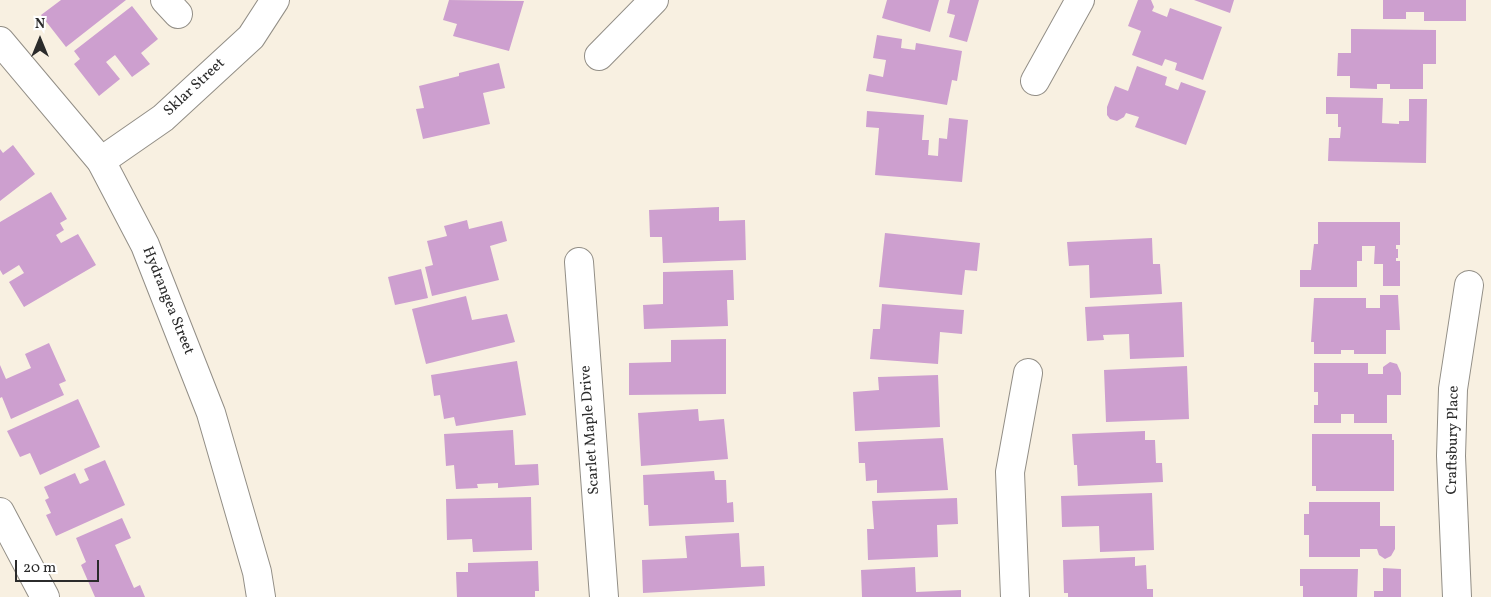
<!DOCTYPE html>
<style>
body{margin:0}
#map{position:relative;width:1491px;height:597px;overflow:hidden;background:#f8f0e1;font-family:Vollkorn,serif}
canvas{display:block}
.north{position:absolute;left:15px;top:15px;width:50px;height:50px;-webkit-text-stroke:4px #fff;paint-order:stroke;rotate:0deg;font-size:14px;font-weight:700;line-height:20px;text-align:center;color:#2b2b2b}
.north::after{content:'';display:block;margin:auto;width:18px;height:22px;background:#2b2b2b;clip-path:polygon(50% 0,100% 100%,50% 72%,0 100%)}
.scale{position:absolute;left:15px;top:560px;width:84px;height:22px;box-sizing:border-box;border:2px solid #2b2b2b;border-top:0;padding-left:6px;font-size:15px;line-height:18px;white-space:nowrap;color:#2b2b2b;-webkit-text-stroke:4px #fff;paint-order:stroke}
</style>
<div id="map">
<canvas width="1491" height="597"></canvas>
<div class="north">N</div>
<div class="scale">20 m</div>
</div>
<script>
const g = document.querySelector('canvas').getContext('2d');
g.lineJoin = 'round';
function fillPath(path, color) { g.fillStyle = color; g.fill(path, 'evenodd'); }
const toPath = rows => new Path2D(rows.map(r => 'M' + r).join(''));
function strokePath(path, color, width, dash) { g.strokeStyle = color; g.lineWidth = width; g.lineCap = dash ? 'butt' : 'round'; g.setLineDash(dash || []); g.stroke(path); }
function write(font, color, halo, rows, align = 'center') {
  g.font = font + ' Vollkorn,serif'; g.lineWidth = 4; g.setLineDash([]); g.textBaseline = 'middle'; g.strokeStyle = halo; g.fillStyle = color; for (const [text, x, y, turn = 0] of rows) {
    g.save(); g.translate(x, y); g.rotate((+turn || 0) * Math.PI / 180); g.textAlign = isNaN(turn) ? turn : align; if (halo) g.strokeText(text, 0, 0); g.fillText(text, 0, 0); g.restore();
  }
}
const building = toPath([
 [61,0,126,0,66,47,41,15],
 [449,0,524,1,509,51,453,36,457,24,443,20],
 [887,0,939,0,930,32,882,18],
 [950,0,979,0,967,42,949,37,955,15,947,13],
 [1138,0,1151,0,1154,7,1152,11,1167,17,1170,8,1222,27,1203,80,1175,70,1177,63,1165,59,1162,66,1132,55,1141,31,1128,26],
 [1194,0,1234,0,1230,13],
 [1383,0,1466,0,1466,21,1424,21,1424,12,1406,12,1406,19,1383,19],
 [132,6,158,39,141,53,150,64,132,77,115,55,106,62,120,79,99,96,74,64,80,59,74,51],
 [1351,29,1436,30,1436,64,1423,64,1423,89,1390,89,1390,84,1377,84,1377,89,1350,88,1350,76,1337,76,1338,53,1351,53],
 [877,35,902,39,901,48,915,50,916,43,962,51,957,81,952,80,947,105,866,91,869,74,883,77,886,60,873,58],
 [499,63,505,88,483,93,490,124,423,139,416,109,424,108,419,86,459,76,459,73],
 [1137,66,1167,77,1165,85,1178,90,1181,82,1206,91,1186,145,1135,127,1139,117,1126,113,1124,117,1117,121,1110,119,1107,115,1107,107,1115,86,1128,91],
 [1326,97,1383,98,1382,123,1399,124,1399,121,1409,121,1409,99,1427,99,1426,163,1328,161,1329,138,1340,138,1341,127,1338,127,1338,114,1326,114],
 [867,111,924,115,922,140,929,140,928,155,938,156,939,138,947,139,949,118,968,120,962,182,875,175,879,128,866,127],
 [13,145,35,174,0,201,0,149,3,153],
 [51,192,67,219,60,223,64,230,56,235,61,243,78,234,96,265,24,307,9,282,24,273,19,265,3,275,0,270,0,222],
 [719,207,719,221,745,220,746,260,663,263,662,237,650,237,649,210],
 [467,220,469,229,502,221,507,241,490,246,499,280,432,296,425,267,433,265,427,241,447,236,444,226],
 [1318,222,1400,222,1400,245,1396,245,1396,249,1398,249,1398,258,1396,258,1396,261,1400,261,1400,286,1383,286,1383,264,1374,264,1375,246,1362,246,1362,261,1357,261,1357,287,1300,287,1300,270,1311,270,1314,244,1318,244],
 [885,233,980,243,977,271,965,270,962,295,879,287],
 [1152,238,1153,264,1160,264,1162,294,1090,298,1089,265,1069,266,1067,242],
 [421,269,428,298,395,305,388,277],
 [733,270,734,300,727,300,728,326,644,329,643,305,663,304,663,272],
 [1380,295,1398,295,1400,330,1386,330,1386,354,1354,354,1354,350,1341,350,1341,354,1314,354,1314,342,1311,342,1314,298,1366,298,1366,308,1380,308],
 [466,296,472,320,507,314,515,342,426,364,412,309],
 [1182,302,1184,357,1130,359,1129,334,1103,335,1104,340,1087,341,1085,307],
 [882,304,964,310,962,334,940,332,938,364,870,359,873,329,880,329],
 [726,339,726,394,629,395,629,363,671,362,671,340],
 [49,343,66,381,59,384,64,395,11,419,2,397,0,398,0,365,6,379,31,368,25,354],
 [517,361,526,415,456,426,454,417,444,419,440,395,434,396,431,375],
 [1390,362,1397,364,1401,373,1401,395,1387,395,1387,423,1354,423,1354,414,1341,414,1341,423,1314,423,1314,405,1318,405,1318,392,1314,392,1314,363,1368,363,1368,374,1383,374,1383,367],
 [1187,366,1189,419,1106,422,1104,370],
 [938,375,940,427,855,431,853,392,879,390,878,377],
 [78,399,100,447,40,475,30,453,20,457,7,431],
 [698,409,699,421,724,419,728,459,641,466,638,413],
 [513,430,515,465,538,464,539,485,498,488,498,483,477,484,478,488,456,489,454,465,446,466,444,434],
 [1145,431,1145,440,1155,440,1156,463,1162,463,1163,482,1078,486,1077,465,1074,465,1072,434],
 [1312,434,1392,434,1392,440,1394,440,1394,491,1316,491,1316,486,1312,486],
 [943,438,948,490,877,493,877,480,866,481,865,463,859,463,858,442],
 [105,460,125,505,56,536,46,515,51,513,45,500,49,498,44,487,75,473,80,484,89,480,84,469],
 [714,471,715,480,726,480,727,503,733,502,734,522,649,526,648,505,644,505,643,475],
 [1152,493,1154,550,1100,552,1099,526,1062,527,1061,496],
 [531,497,532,550,473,552,472,539,447,540,446,499],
 [957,498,958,524,937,525,938,557,868,560,867,529,874,529,872,501],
 [1309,502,1380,502,1380,526,1395,526,1395,549,1391,556,1385,559,1379,555,1377,549,1360,549,1360,557,1309,557,1309,535,1304,535,1304,514,1309,514],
 [122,518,131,538,115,545,134,588,140,585,145,597,95,597,81,565,86,562,76,538],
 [739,533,741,567,764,566,765,586,643,593,642,560,687,558,685,536],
 [1135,557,1135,566,1146,565,1147,589,1153,589,1153,597,1068,597,1068,593,1064,593,1063,560],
 [538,561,539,591,535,591,535,597,457,597,456,572,468,572,468,563],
 [915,567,916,592,961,590,961,597,862,597,861,570],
 [1383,568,1401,569,1401,597,1374,597,1374,591,1383,591],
 [1300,569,1358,569,1357,597,1303,597,1303,586,1300,586]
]);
const street = toPath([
 [165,0,178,14],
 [599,56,654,0],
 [1035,81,1080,0],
 [101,161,163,118,251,37,275,0],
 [579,262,604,597],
 [0,512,45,597],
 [1015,597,1010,472,1028,373],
 [1457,597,1451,456,1453,389,1469,285]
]);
const secondary = toPath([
 [0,41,101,161,145,245,211,413,257,572,261,597]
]);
const streetNames = [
 ["Sklar Street",195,88,-43],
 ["Hydrangea Street",167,301,68],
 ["Scarlet Maple Drive",591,430,-94],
 ["Craftsbury Place",1454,440,-89]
];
fillPath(building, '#cd9fcf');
strokePath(street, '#928e86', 30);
strokePath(secondary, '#928e86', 30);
strokePath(street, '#fff', 28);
strokePath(secondary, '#fff', 28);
write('15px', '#2b2b2b', '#fff', streetNames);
</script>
